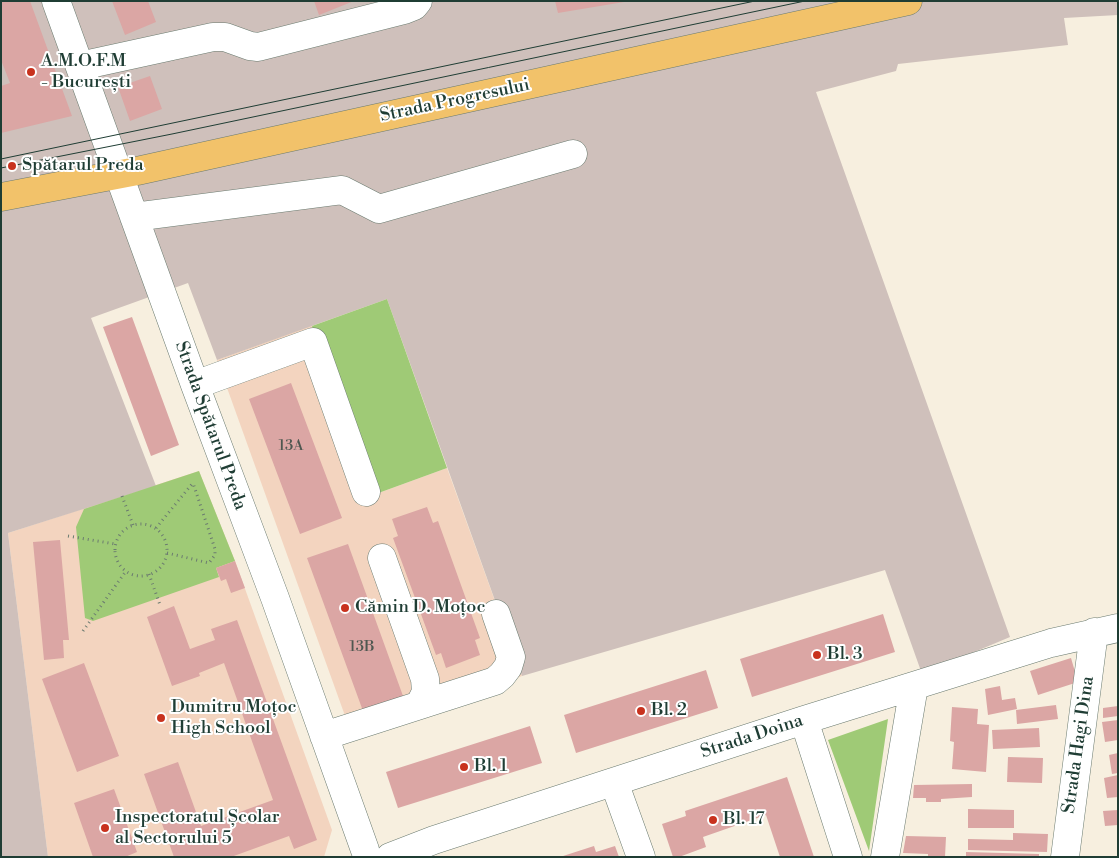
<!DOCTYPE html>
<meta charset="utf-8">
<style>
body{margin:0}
#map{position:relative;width:1119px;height:858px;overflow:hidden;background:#f7efdf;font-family:"Libre Bodoni",serif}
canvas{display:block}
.frame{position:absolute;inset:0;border:2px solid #1f3d34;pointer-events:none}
</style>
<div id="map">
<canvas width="1119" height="858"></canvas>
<div class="frame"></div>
</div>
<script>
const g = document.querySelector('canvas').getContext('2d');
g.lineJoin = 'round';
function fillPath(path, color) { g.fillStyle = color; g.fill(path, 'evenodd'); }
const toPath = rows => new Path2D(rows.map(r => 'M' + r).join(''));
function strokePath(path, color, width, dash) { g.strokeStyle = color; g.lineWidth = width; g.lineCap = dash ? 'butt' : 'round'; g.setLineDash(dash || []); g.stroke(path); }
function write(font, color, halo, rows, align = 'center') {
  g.font = font + ' "Libre Bodoni",serif'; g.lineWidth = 4; g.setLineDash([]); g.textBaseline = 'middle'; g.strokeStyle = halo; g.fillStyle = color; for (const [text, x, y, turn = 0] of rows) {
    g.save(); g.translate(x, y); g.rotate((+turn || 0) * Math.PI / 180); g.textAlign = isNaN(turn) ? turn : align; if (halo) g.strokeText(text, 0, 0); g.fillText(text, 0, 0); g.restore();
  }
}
const built = toPath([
 [312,325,373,495,447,468,522,676,353,738,217,360],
 [199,471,235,561,332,830,324,857,48,857,8,533]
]);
const industrial = toPath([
 [1,1,1118,1,1118,15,1064,18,1068,45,898,64,896,71,816,92,1010,637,922,674,885,570,522,676,387,299,217,360,188,283,91,318,156,486,8,533,48,857,1,857]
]);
const green = toPath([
 [387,299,447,468,373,495,312,326],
 [199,471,235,561,216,568,219,577,93,621,85,618,76,527,84,509],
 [888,719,869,851,828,740]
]);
const building = toPath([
 [1,1,30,1,72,116,1,133,1,86,10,83,1,60],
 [112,1,148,1,156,22,125,35],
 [314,1,354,1,319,15],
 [555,1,624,1,624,2,558,13],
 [150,76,162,109,130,121,118,87],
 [132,317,179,445,151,456,103,327],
 [291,383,342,518,300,534,249,399],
 [427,507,433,523,438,521,480,638,475,640,480,655,446,668,441,653,436,655,393,538,398,536,392,519],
 [60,540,69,640,63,640,64,658,44,660,33,542],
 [348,544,403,696,363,711,307,558],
 [235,561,245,588,231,593,226,579,221,581,216,568],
 [174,606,190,649,215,640,211,629,237,620,317,840,294,849,289,836,231,857,174,857,144,774,178,762,201,826,273,800,224,663,199,673,200,676,172,686,147,617],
 [883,614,895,652,752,697,740,659],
 [1071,658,1078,682,1038,695,1030,671],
 [84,663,119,756,77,772,42,679],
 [706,670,718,708,576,753,564,715],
 [1000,686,1002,700,1015,698,1017,709,988,715,985,689],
 [1056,705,1058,719,1017,724,1016,710],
 [1118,706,1118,716,1103,718,1103,708],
 [952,707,978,709,977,724,989,725,986,772,952,769,954,742,950,741],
 [1118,720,1118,740,1105,742,1102,722],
 [530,726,542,763,398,808,386,772],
 [1039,728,1040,747,993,749,992,730],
 [1118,753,1118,773,1112,774,1109,755],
 [1008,757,1043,758,1042,783,1007,782],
 [1118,775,1118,797,1107,798,1104,778],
 [787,777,814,857,780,857,766,815,703,837,706,847,679,857,673,857,662,824,686,816,685,811],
 [972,784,972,797,941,799,941,802,926,802,926,798,913,798,914,785],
 [114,789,137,852,125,857,93,857,74,803],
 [968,809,1014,810,1014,828,968,828],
 [1118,810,1118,825,1105,826,1103,811],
 [1013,833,1048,834,1047,852,968,850,968,839,1013,840],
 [906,836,946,837,945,857,928,857,928,854,903,853],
 [594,846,596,852,615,846,619,857,560,857],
 [966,852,1039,854,1039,857,966,857]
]);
const path = toPath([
 [122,496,133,525],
 '115 550a26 26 0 1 1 52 0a26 26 0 1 1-52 0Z',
 [156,528,192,484],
 [68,536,115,544],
 [167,553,209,563,215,555,215,549,193,483],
 [149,574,160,605],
 [83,631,126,571]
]);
const minor = toPath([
 [56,1,195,385,275,598,365,850],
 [80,66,213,37,225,37,250,46,258,47,404,10,414,6,418,1],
 [134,217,342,190,379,209,573,154],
 [195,385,313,342,366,492],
 [382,558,425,679,426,692,420,704],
 [804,720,848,857],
 [324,736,495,681,502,675,508,667,511,657,496,614],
 [614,782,641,857],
 [390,857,434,840,804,720,1051,643,1118,628],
 [885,857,914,686],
 [1065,857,1094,632]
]);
const major = toPath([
 [1,197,137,171,908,1]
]);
const tram = toPath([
 [1,159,755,1],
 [1,168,172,134,805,1]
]);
const markers = [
 [31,72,5,"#c8321e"],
 [12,166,5,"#c8321e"],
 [345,608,5,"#c8321e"],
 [817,655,5,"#c8321e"],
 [641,711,5,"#c8321e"],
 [161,718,5,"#c8321e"],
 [464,767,5,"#c8321e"],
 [713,820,5,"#c8321e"],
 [105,828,5,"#c8321e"]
];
const numberNames = [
 ["13A",291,446],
 ["13B",362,647]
];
const poiNames = [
 ["A.M.O.F.M",41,62],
 ["- București",41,83],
 ["Spătarul Preda",22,166],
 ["Cămin D. Moțoc",355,608],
 ["Bl. 3",827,655],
 ["Dumitru Moțoc",171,708],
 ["High School",171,729],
 ["Bl. 2",651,711],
 ["Bl. 1",474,767],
 ["Inspectoratul Școlar",115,818],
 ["al Sectorului 5",115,839],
 ["Bl. 17",723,820]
];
const streetNames = [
 ["Strada Progresului",455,101,-12],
 ["Strada Spătarul Preda",210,426,70],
 ["Strada Doina",752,737,-18],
 ["Strada Hagi Dina",1079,745,-82]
];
fillPath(built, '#f3d4bf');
fillPath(industrial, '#cfc0bb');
fillPath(green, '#9fca76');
fillPath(building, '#dba6a4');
strokePath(minor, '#6b7b70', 29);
strokePath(major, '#6b7b70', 29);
strokePath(path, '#6b7b70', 3, [1, 4]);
strokePath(minor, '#fff', 28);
strokePath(major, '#f2c26a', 28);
strokePath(tram, '#1f3d34', 1);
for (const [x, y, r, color] of markers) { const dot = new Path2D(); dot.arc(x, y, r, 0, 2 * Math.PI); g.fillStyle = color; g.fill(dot); strokePath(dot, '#fff', 2); }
write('15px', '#4e5750', null, numberNames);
write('18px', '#1f3d34', '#fff', poiNames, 'left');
write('18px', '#1f3d34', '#fff', streetNames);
</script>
